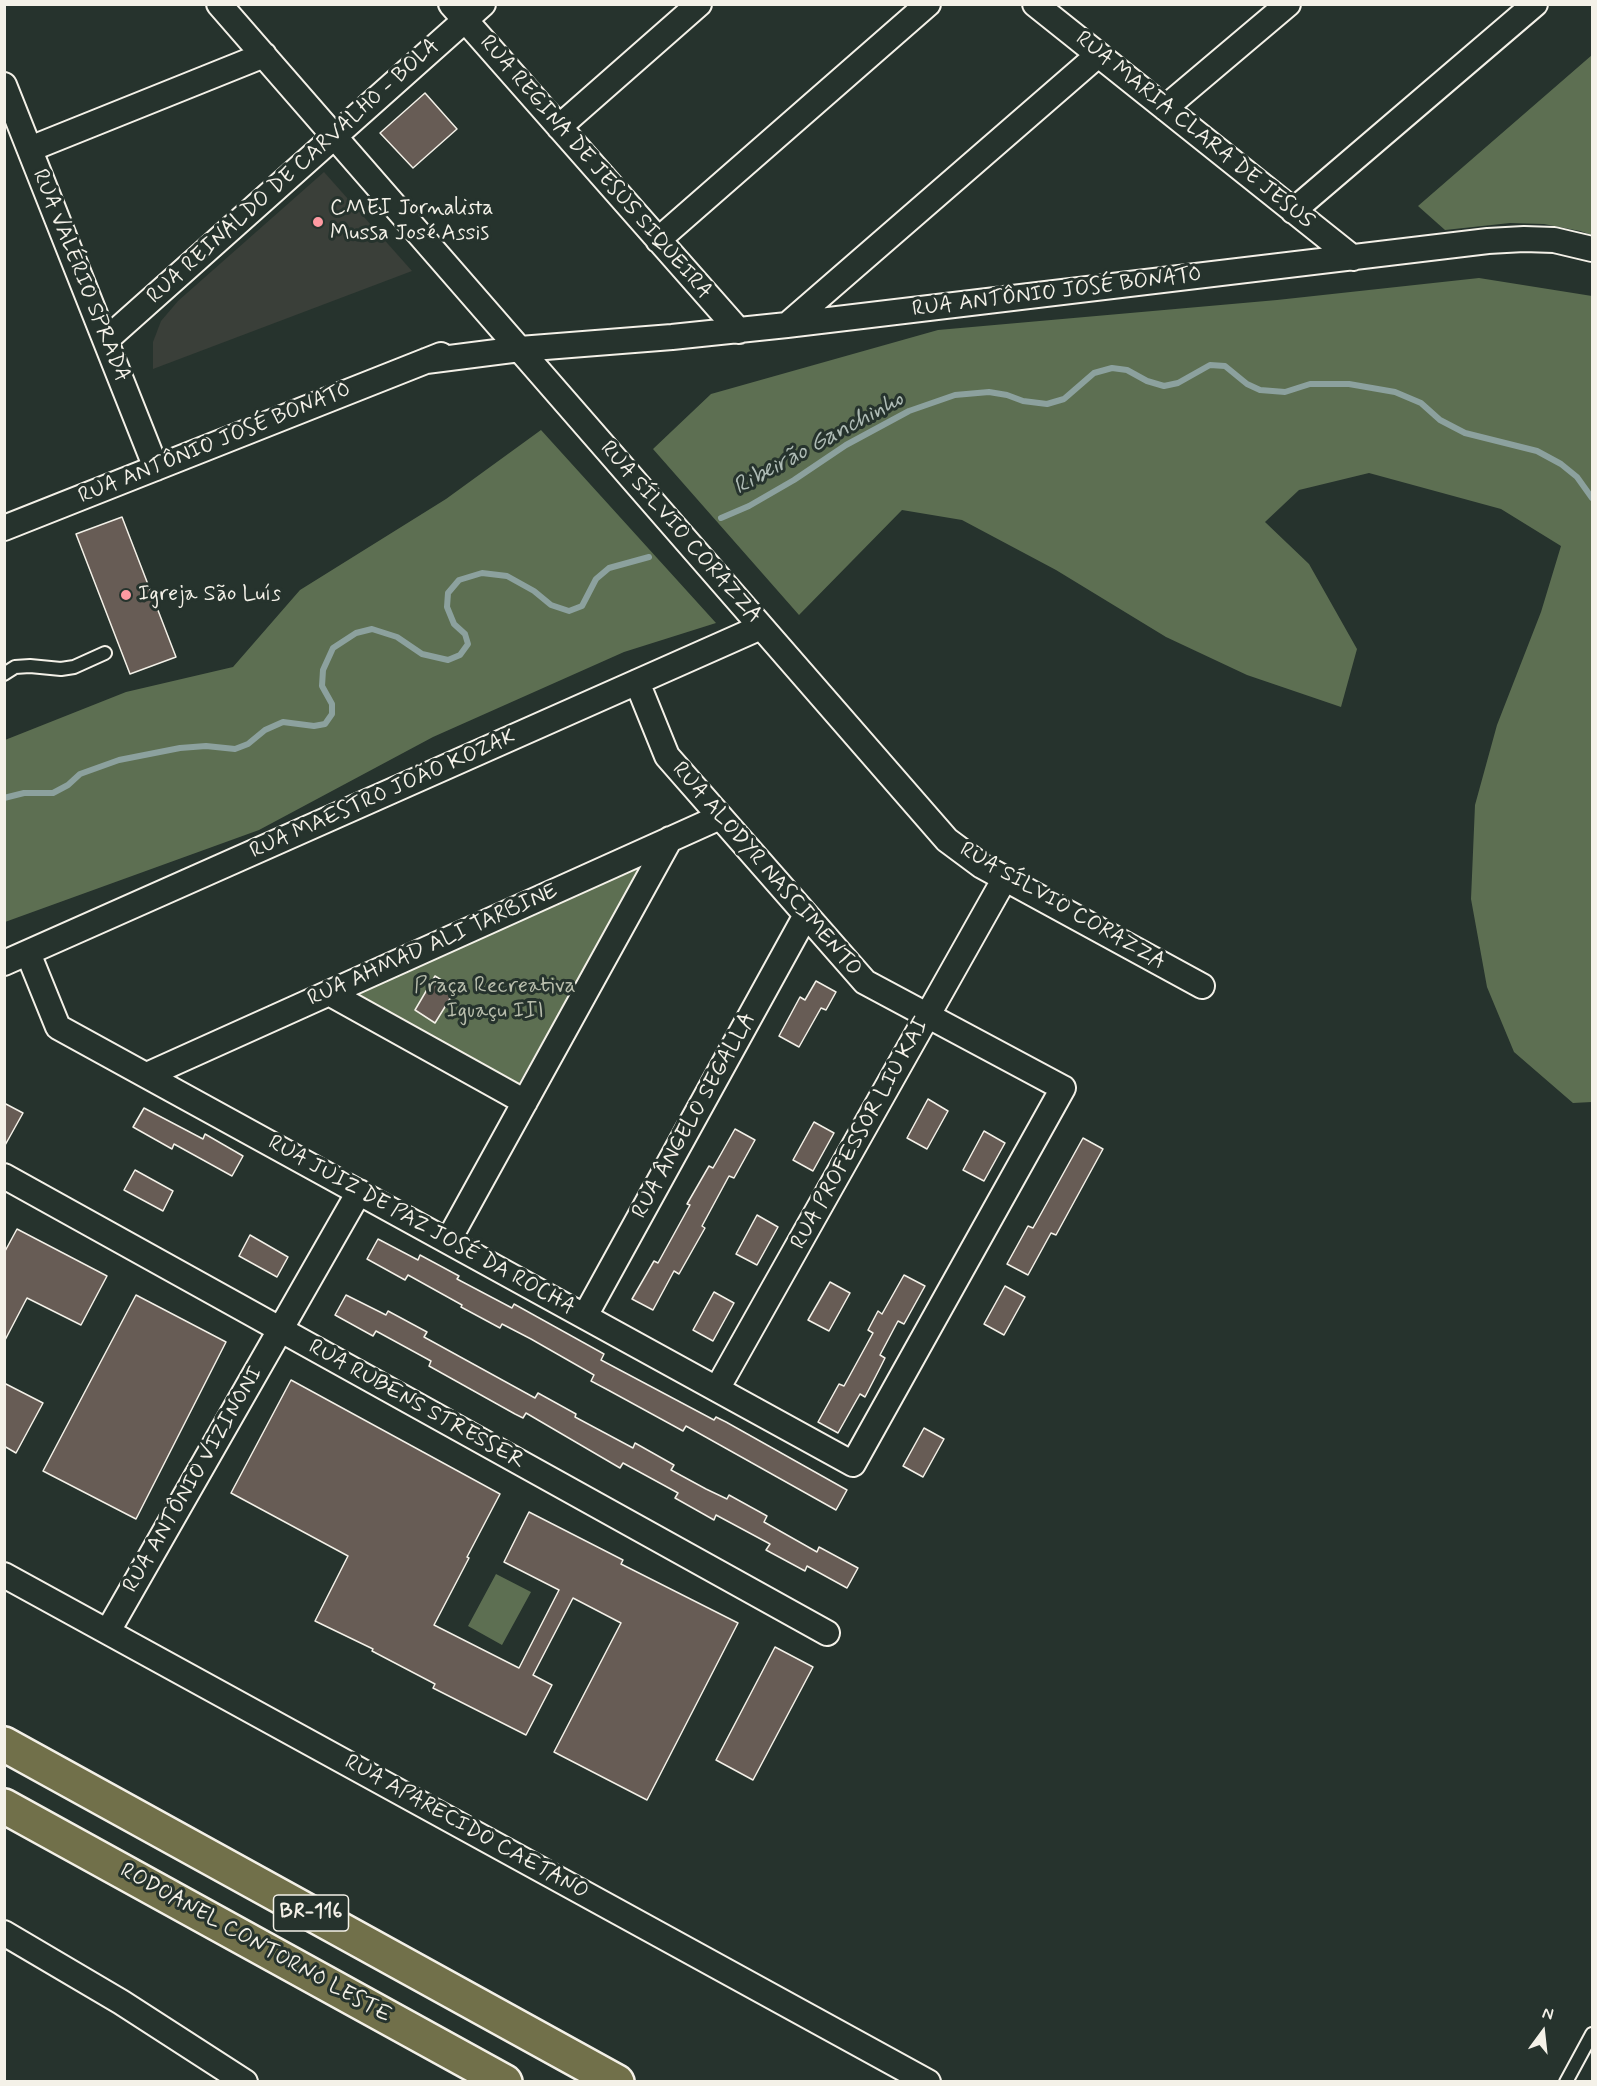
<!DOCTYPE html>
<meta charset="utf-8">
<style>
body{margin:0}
#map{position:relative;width:1597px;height:2086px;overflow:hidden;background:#26332d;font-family:Mynerve,sans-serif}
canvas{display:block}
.frame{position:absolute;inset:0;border:6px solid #f4f1e8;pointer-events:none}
.north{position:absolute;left:1513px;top:2002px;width:60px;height:60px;-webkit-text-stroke:4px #26332d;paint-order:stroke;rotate:15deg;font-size:16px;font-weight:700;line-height:24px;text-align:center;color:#f4f1e8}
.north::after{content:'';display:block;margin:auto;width:21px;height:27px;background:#f4f1e8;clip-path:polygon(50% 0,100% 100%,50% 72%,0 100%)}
</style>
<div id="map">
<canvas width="1597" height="2086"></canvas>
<div class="frame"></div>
<div class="north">N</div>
</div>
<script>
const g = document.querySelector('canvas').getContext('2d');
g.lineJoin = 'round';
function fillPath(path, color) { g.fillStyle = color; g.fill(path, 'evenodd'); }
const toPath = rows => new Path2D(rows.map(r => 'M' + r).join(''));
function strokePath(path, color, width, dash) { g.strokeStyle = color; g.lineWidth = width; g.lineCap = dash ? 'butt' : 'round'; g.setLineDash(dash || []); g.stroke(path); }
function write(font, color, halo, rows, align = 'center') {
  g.font = font + ' Mynerve,sans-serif'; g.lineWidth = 6; g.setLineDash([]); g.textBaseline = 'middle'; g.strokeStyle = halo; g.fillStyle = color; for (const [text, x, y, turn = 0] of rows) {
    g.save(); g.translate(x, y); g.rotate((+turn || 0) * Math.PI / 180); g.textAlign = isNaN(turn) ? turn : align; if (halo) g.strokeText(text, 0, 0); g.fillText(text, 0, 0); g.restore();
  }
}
const built = toPath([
 [324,172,412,271,153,369,153,342,161,321,178,301]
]);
const green = toPath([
 [1592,55,1592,235,1580,231,1544,224,1510,223,1445,230,1418,206],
 [1479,278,1592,296,1592,1102,1573,1103,1514,1052,1487,987,1471,899,1475,805,1497,725,1541,612,1561,546,1501,509,1369,473,1299,490,1265,522,1309,564,1357,649,1341,707,1247,675,1166,637,1056,570,962,520,902,510,799,615,653,449,711,394,938,330,1277,300],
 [541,430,716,623,624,652,433,737,259,830,5,922,5,740,126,692,233,667,300,590,446,499],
 [645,862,518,1085,357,994],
 [496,1574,531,1592,502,1645,468,1626]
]);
const stream = toPath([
 [721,518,749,506,794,480,846,445,909,411,955,395,989,392,1007,395,1023,401,1047,404,1064,399,1094,373,1112,368,1127,370,1147,381,1164,386,1178,383,1210,365,1225,366,1247,384,1260,390,1285,392,1310,384,1349,384,1395,392,1421,403,1440,420,1465,433,1537,451,1561,464,1577,477,1592,498],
 [4,798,24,793,53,793,68,785,80,774,119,760,180,748,206,746,235,749,248,744,265,730,283,722,314,726,325,724,332,714,332,704,322,686,323,670,333,648,356,633,372,629,397,637,422,654,448,660,460,655,468,644,465,634,454,624,447,607,448,593,459,580,482,573,507,576,534,591,551,605,569,611,582,606,596,579,609,568,649,557]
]);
const building = toPath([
 [425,93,457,129,413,168,380,133,425,93],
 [122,517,176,657,130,674,76,534,122,517],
 [435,976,456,989,435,1023,415,1010,435,976],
 [816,981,836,992,826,1010,821,1008,799,1047,779,1036,800,997,805,1000,816,981],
 [928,1099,948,1111,927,1149,907,1138,928,1099],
 [4,1103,23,1113,4,1147,4,1103],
 [144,1108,203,1139,205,1134,243,1156,232,1176,174,1144,172,1149,133,1127,144,1108],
 [814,1122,834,1133,813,1171,793,1160,814,1122],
 [735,1129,755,1140,734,1178,729,1176,702,1226,705,1228,679,1274,674,1271,653,1310,632,1299,654,1261,658,1263,690,1205,687,1204,709,1166,713,1168,735,1129],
 [984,1131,1005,1143,984,1181,963,1170,984,1131],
 [1083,1138,1103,1149,1056,1235,1051,1233,1028,1275,1007,1264,1028,1226,1033,1228,1083,1138],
 [135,1170,173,1191,163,1211,124,1190,135,1170],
 [757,1215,778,1227,757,1265,736,1254,757,1215],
 [17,1229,107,1276,81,1325,27,1298,4,1342,4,1253,17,1229],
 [250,1235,288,1257,277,1277,239,1256,250,1235],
 [378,1239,418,1260,420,1255,459,1276,457,1279,512,1308,514,1304,604,1354,601,1360,714,1420,716,1417,726,1422,847,1490,836,1510,686,1426,683,1431,608,1390,591,1381,594,1375,531,1339,502,1324,500,1328,461,1307,462,1305,408,1275,405,1280,367,1259,378,1239],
 [904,1275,925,1286,904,1324,898,1321,880,1355,885,1358,880,1368,865,1397,860,1394,838,1433,818,1422,839,1384,844,1386,873,1333,868,1330,878,1311,882,1314,904,1275],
 [830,1282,850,1293,829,1331,808,1320,830,1282],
 [1005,1286,1025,1297,1004,1335,984,1324,1005,1286],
 [714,1292,734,1303,713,1341,693,1330,714,1292],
 [136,1295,226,1342,136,1519,43,1471,136,1295],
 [346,1295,386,1315,388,1311,427,1332,424,1337,535,1398,538,1393,576,1414,575,1417,633,1448,635,1443,674,1465,671,1470,706,1489,727,1499,729,1495,767,1516,764,1522,817,1552,819,1547,858,1568,847,1588,807,1566,805,1571,766,1550,770,1544,716,1515,714,1520,675,1498,678,1493,623,1463,620,1468,526,1413,523,1418,515,1414,429,1366,431,1361,376,1331,373,1336,335,1315,346,1295],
 [291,1380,500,1494,467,1557,469,1558,434,1625,519,1668,559,1590,504,1562,529,1512,623,1560,621,1564,738,1623,647,1800,554,1752,621,1623,573,1598,533,1675,552,1685,526,1735,433,1688,435,1684,372,1651,373,1649,315,1621,348,1556,231,1493,291,1380],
 [4,1383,43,1403,16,1453,4,1446,4,1383],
 [924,1428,944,1439,923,1477,903,1466,924,1428],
 [775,1647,813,1667,753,1780,716,1760,775,1647]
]);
const service = toPath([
 [4,674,15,667,30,666,61,669,74,667,105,653],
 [1566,2082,1592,2034]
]);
const minor = toPath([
 [219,4,947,840,982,866,1202,986],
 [451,4,739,331],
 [1035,4,1353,258],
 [4,85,156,468],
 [1165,108,1288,4],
 [559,127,699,4],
 [30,149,264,55],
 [1293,211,1535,4],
 [658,240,928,4],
 [787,325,1098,55],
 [106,340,483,4],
 [426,361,520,349,672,337,787,325,1488,241,1524,239,1554,240,1592,249],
 [4,528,441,355],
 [28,953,58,1027,853,1464,1063,1088,865,982,667,756,637,682],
 [4,963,761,627],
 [329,993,525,1102],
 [147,1075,720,817],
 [4,1176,827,1633],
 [448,1241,670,839],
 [585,1316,806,915],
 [717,1389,1005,878],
 [4,1575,928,2082],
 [108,1631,359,1192],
 [4,1933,121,2002,245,2082]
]);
const motorway = toPath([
 [4,1744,617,2082],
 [4,1806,505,2082]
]);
const markers = [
 [318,222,6,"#ff9aa2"],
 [126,595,6,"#ff9aa2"]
];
const shields = [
 [311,1913,75]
];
const shieldNames = [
 ["BR-116",311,1913]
];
const streetNames = [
 ["RUA MARIA CLARA DE JESUS",1194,131,39],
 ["RUA REGINA DE JESUS SIQUEIRA",595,168,49],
 ["RUA REINALDO DE CARVALHO - BOLA",294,172,-42],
 ["RUA VALÉRIO SPRADA",80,276,68],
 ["RUA ANTÔNIO JOSÉ BONATO",1057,293,-7],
 ["RUA ANTÔNIO JOSÉ BONATO",215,444,-22],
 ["RUA SÍLVIO CORAZZA",680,533,49],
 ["RUA MAESTRO JOÃO KOZAK",383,795,-24],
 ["RUA ALODYR NASCIMENTO",766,870,49],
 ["RUA SÍLVIO CORAZZA",1062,907,30],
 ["RUA AHMAD ALI TARBINE",433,946,-24],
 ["RUA ÂNGELO SEGALLA",695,1116,-61],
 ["RUA PROFESSOR LIU KAI",861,1134,-61],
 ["RUA JUIZ DE PAZ JOSÉ DA ROCHA",421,1226,29],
 ["RUA RUBENS STRESSER",416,1405,29],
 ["RUA ANTÔNIO VIZINONI",194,1480,-60],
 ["RUA APARECIDO CAETANO",466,1828,29],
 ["RODOANEL CONTORNO LESTE",255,1944,29]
];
const poiNames = [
 ["CMEI Jornalista",330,209],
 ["Mussa José Assis",330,234],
 ["Igreja São Luís",138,595]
];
const parkNames = [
 ["Praça Recreativa",495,987],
 ["Iguaçu III",495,1012]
];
const waterNames = [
 ["Ribeirão Ganchinho",819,444,-29]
];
fillPath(built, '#3a3f39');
fillPath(green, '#5d6f52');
strokePath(stream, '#8ca19e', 6);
fillPath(building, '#675c55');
strokePath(building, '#f4f1e8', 1.5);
strokePath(service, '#f4f1e8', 16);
strokePath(minor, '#f4f1e8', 28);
strokePath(motorway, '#f4f1e8', 38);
strokePath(service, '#26332d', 12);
strokePath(minor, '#26332d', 24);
strokePath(motorway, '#71704a', 33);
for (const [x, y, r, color] of markers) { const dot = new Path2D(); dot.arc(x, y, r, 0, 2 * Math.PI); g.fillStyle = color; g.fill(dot); strokePath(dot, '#26332d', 2); }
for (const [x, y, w] of shields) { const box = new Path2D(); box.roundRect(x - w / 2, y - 18, w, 36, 4.5); g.fillStyle = '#26332d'; g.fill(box); strokePath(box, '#f4f1e8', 1.5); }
write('bold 21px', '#f4f1e8', null, shieldNames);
write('22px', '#f4f1e8', '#26332d', streetNames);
write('22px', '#f4f1e8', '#26332d', poiNames, 'left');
write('22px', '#b8bdac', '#26332d', parkNames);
write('italic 24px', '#afbcb6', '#26332d', waterNames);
</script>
